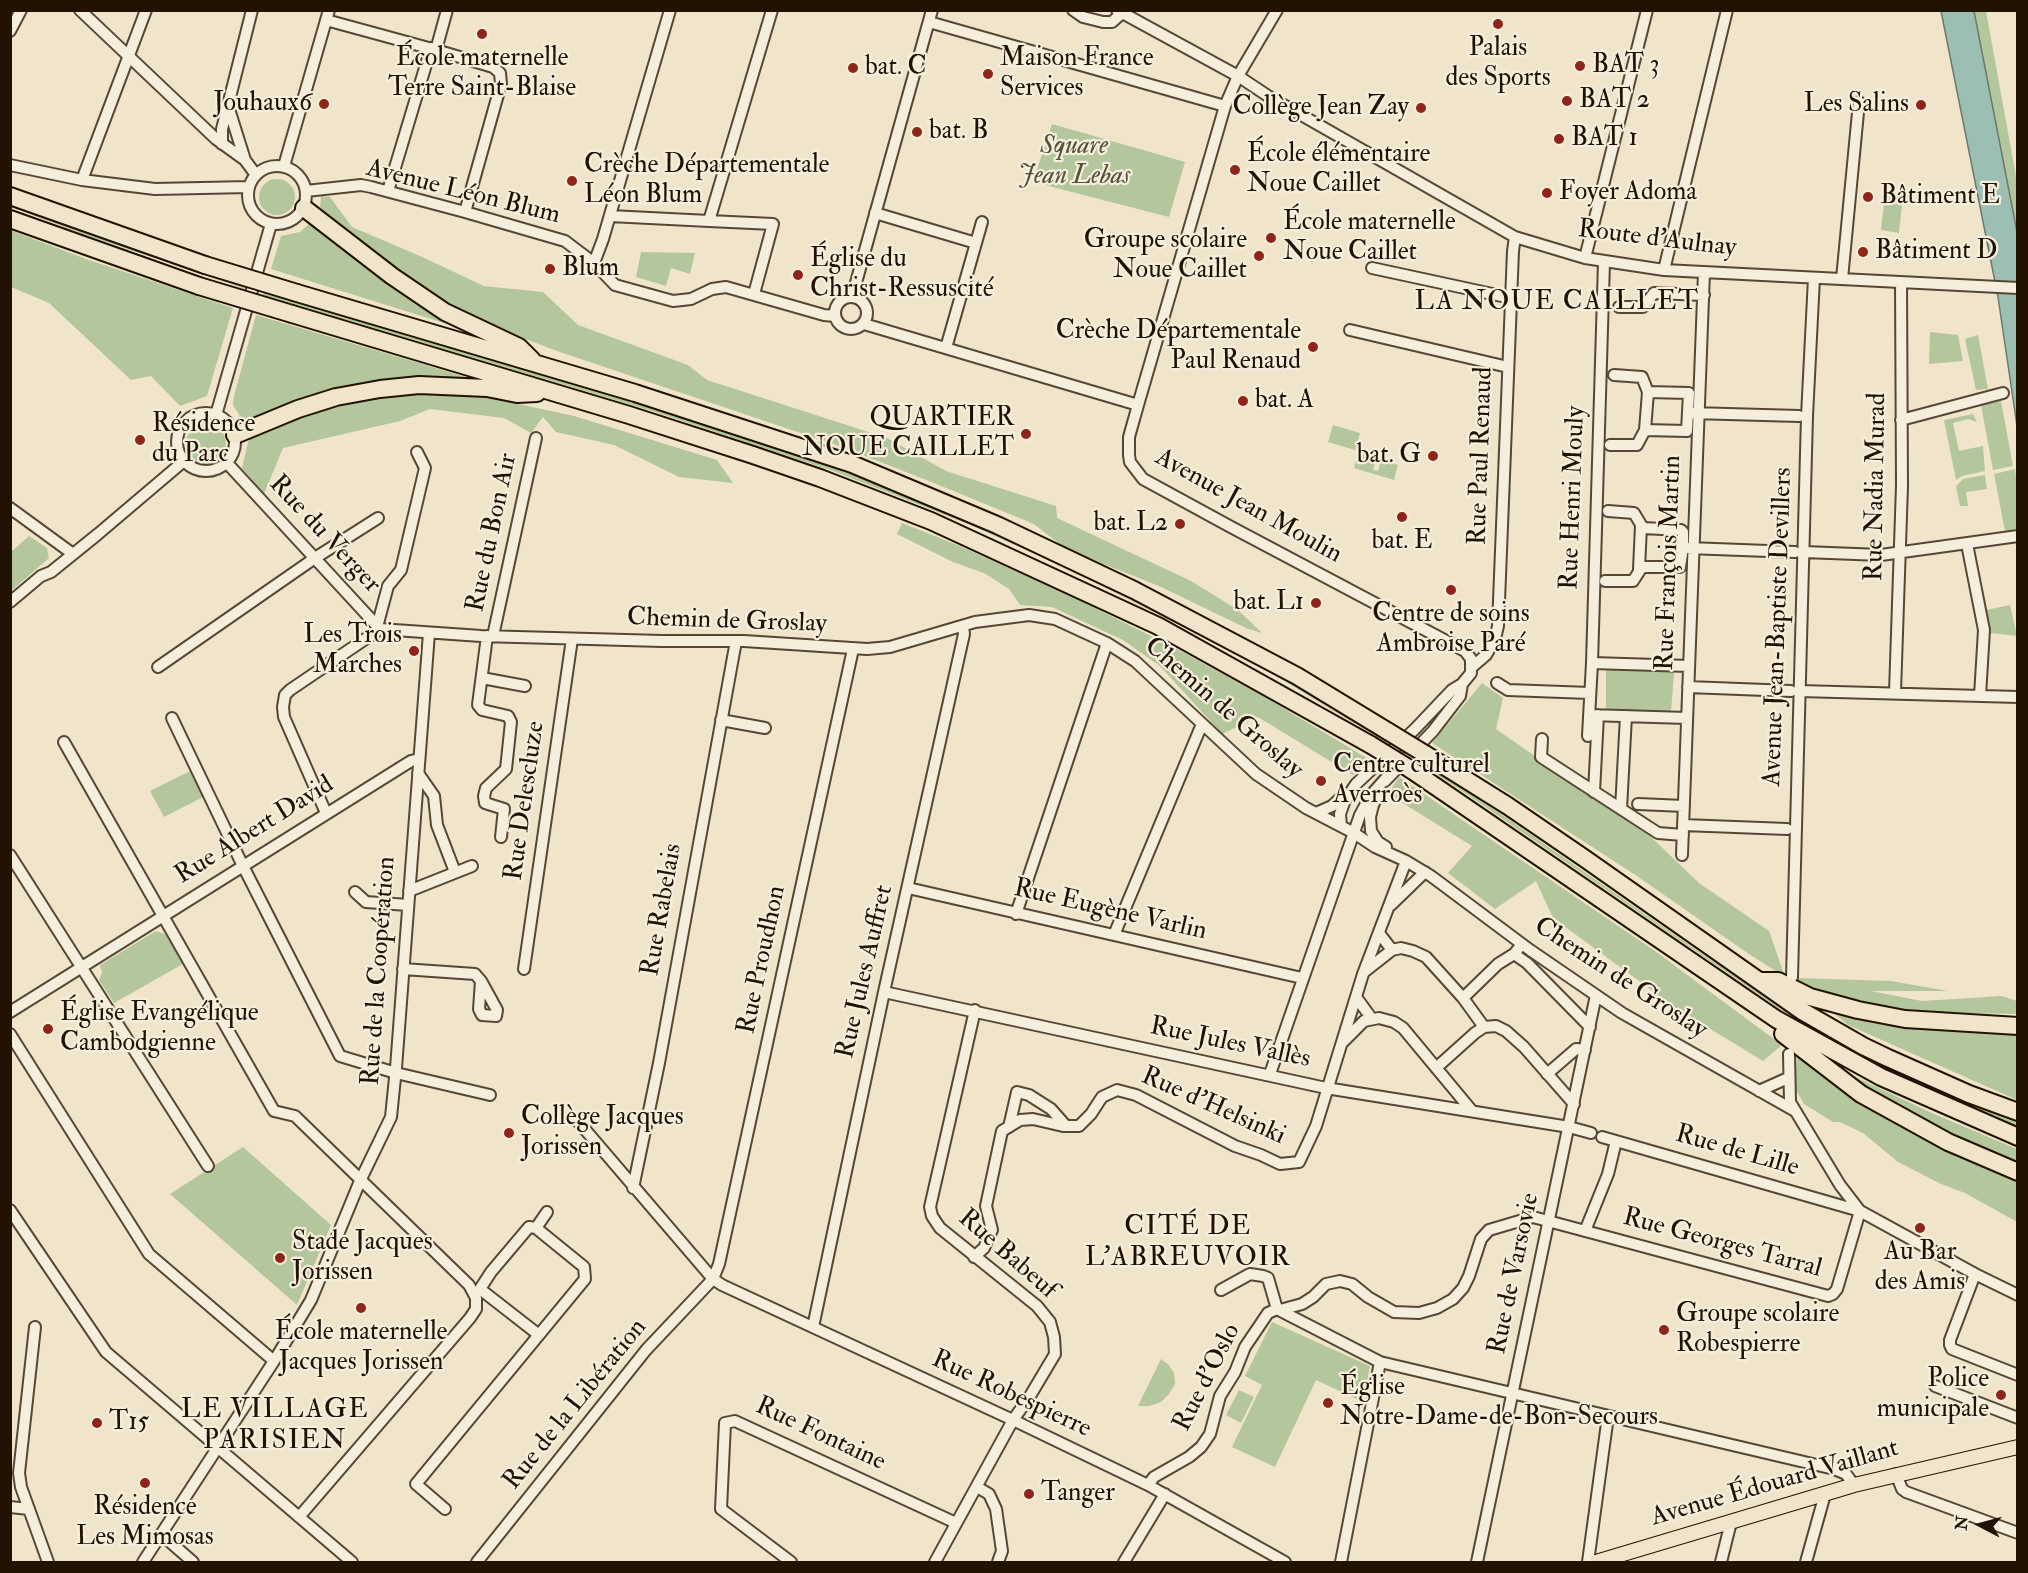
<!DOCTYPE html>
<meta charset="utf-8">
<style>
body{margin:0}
#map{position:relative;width:2028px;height:1573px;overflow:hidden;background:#f0e5cb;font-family:"IM FELL Double Pica",serif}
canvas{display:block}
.frame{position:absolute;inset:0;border:12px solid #221203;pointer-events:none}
.north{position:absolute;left:1950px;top:1495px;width:60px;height:60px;-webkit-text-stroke:4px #f5eedd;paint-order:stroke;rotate:276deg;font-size:16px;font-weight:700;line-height:24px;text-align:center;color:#221203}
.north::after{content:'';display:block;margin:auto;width:21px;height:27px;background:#221203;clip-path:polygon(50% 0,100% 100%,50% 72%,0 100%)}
</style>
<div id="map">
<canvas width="2028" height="1573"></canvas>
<div class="frame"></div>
<div class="north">N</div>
</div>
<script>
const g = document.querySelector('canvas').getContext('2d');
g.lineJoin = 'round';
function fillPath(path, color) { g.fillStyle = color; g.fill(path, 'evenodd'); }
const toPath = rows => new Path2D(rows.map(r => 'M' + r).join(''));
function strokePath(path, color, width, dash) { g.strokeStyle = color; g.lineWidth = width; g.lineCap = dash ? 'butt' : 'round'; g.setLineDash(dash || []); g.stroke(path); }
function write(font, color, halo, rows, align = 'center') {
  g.font = font + ' "IM FELL Double Pica",serif'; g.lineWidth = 4.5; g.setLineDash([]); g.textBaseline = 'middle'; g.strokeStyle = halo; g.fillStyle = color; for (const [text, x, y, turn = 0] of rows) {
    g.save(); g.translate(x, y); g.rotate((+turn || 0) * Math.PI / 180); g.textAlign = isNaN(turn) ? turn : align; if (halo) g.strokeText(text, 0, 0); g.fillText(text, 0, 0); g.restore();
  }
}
const green = toPath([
 [1974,11,1986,11,2017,182,2017,236],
 [1052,124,1185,162,1169,217,1033,182],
 '259 197a18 18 0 1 1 36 0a18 18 0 1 1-36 0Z',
 [1885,194,1903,194,1899,233,1881,230],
 [321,196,330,197,352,227,420,256,484,286,543,292,578,325,688,365,707,380,887,438,946,471,1056,506,1057,518,1191,581,1238,610,1262,633,1248,629,1159,586,1066,549,1034,524,929,481,842,447,557,351,489,325,433,296,384,262,320,210],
 [10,203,246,286,245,289,80,233,11,207],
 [312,221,460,328,271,269,281,236,300,232],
 [10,230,86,259,233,308,207,396,180,406,151,376,131,380,49,303,11,287],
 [641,252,695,253,690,274,671,268,666,286,636,277],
 [264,291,682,416,864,479,1047,555,1246,656,1244,658,1075,572,966,523,833,471,652,411,263,295],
 [256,315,429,366,489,384,426,378,245,424,233,405,234,396],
 [1930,332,1958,335,1963,361,1929,364],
 [1978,335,1988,389,1976,390,1965,339],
 [418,393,491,398,574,416,717,460,733,483,679,477,614,445,556,432,543,417,531,433,504,418,430,409,400,421,283,448,264,494,242,468,250,434,354,400],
 [2001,401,2013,466,1993,470,1981,405],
 [1973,414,1977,422,1968,419,1953,423,1959,451,1983,446,1985,471,1962,476,1956,480,1944,420],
 '186 444a20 20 0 1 1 40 0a20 20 0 1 1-40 0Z',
 [1333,425,1360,433,1355,450,1328,442],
 [1360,447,1378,452,1373,470,1378,471,1381,460,1398,465,1394,480,1354,468],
 [2015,469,2017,484,2017,529,2005,531,1994,474],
 [1985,475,1987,489,1966,492,1968,506,1960,506,1956,486,1963,479],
 [902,523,955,544,1065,593,1177,649,1268,699,1370,760,1353,775,1258,717,1222,734,1160,666,1123,640,1052,607,1020,605,1009,589,984,573,953,562,897,534],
 [29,536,47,548,49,558,11,591,11,552],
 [2010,605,2017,636,1990,633,1986,610],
 [1260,663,1406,751,1507,818,1708,958,1792,1013,1871,1058,1954,1098,2017,1123,2017,1126,1952,1100,1892,1072,1827,1038,1783,1011,1456,787,1400,751,1258,665],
 [1608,669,1672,670,1674,673,1671,712,1606,711,1606,671],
 [1482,683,1503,698,1496,729,1651,837,1699,883,1769,931,1785,977,1746,952,1637,876,1432,743],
 [190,771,203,797,164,817,150,791],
 [1399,777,1655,951,1782,1045,1763,1061,1676,1008,1553,918,1536,881,1495,909,1448,873,1472,846,1388,794],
 [156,931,165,934,183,964,114,1003,99,980,102,973,100,965],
 [1798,978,1891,981,1948,991,1871,991,1922,1001,2002,996,2017,1001,2017,1014,1909,1012,1839,1005,1799,984],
 [1830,1010,1865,1020,1901,1026,2017,1032,2017,1100,1848,1025],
 [1797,1054,1901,1127,2017,1183,2017,1222,1965,1193,1941,1184,1898,1162,1863,1133,1840,1122,1833,1122,1804,1104,1795,1088],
 [1849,1074,1934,1114,2017,1149,2017,1168,1873,1095],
 [243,1147,331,1225,297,1305,170,1194],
 [1272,1322,1370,1366,1363,1402,1316,1380,1275,1467,1232,1447,1262,1385,1245,1376],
 [1161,1359,1168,1364,1174,1373,1175,1384,1169,1394,1161,1402,1149,1406,1138,1406],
 [1239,1390,1254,1397,1241,1423,1226,1415]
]);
const water = toPath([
 [1941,11,1974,11,2017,232,2017,426,1998,297,1941,11]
]);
const minor = toPath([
 [80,10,216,139,245,160],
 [1073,10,1083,17,1103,22,1112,22,1122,13],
 [1117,10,1238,76,1268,96,1515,237,1585,258,1664,270,2018,288],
 [1277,10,1238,76,1225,106,1138,405,1129,437,1129,455,1130,462,1143,479,1231,527,1465,651,1471,659,1471,673,1462,684,1452,690,1415,729,1356,784,1345,800,1340,814,1341,826],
 [326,20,436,50,493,67,500,73,501,84,465,212],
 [929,22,1225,106],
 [10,31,21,10],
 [436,50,447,10],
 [229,109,245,160,256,175],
 [222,144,222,129,252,10],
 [10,165,82,180,155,189,249,187],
 '248 195a29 29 0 1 1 58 0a29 29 0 1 1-58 0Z',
 [284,166,329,10],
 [82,180,146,10],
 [306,191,361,185,371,187,465,212,565,241,594,263,615,285,673,301,691,299,712,289,726,287,824,315,835,316],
 [388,191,431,48],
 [875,213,976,243],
 [610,216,709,221,772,10],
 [709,221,773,224,754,294],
 [1585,258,1647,10],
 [594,263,603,239,670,10],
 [1372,268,1511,298],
 [1664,270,1727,10],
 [1842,279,1859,102],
 '835 313a16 16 0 1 1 32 0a16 16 0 1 1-32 0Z',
 [852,297,932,10],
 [1619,307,1643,307,1654,293,1704,295],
 [864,324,1138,405],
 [1350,330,1508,367],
 [946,348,982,222],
 [1692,413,1799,416],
 '177 442a29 29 0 1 1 58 0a29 29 0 1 1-58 0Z',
 [216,415,271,224],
 [1901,420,2003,393],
 [1645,430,1648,392],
 [1610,445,1637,445,1645,430,1687,431,1689,393,1648,392,1642,377,1614,375],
 [227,463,380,629,481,636,662,641,744,641,867,649,890,647,975,622,1029,615,1055,619,1107,643,1135,661,1256,774,1306,808,1354,833,1375,847,1406,861,1431,876,1530,950,1622,1013,1795,1111],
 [10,508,73,554],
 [1967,544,1984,630,1980,696],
 [1688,548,1795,552],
 [1804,552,1881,555,2018,536],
 [1639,569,1641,526],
 [1605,581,1633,581,1642,567,1680,567,1683,548,1683,532,1681,530,1643,528,1634,513,1608,511],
 [10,602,41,576,51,572,98,534,184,461],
 [377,627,388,586,401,570,425,468,417,452],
 [487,636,478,705,482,710,508,716,511,722,506,769,486,788,484,796,485,803,504,809,501,837],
 [493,636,536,438],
 [1592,663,1689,666],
 [158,667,315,558,378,518],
 [1472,667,1486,655,1495,639,1498,626,1513,251,1515,237],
 [482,678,525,686],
 [1497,683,1508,690,1590,693],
 [1688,687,1791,691],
 [1800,691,2018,697],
 [1895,692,1902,486,1901,282],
 [1589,715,1687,718],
 [172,718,243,866,340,1056,396,1073,490,1095],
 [721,720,765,728],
 [1588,736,1592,663,1604,262],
 [1542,739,1541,757,1658,833,1683,835],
 [64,742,274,1111,295,1116,469,1285,476,1298,476,1309,470,1318,299,1517],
 [418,773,434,796,437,825,455,872],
 [1385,781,1433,731,1460,696,1462,684],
 [1594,792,1598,715],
 [1378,795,1373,805,1370,817,1371,831,1378,842,1386,847],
 [1638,804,1684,806],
 [1621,809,1626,716],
 [326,813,284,717,283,707,285,695,290,690,380,629],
 [1316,813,1332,806,1345,794],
 [1683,825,1787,829],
 [10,855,208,1166],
 [1682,855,1704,272],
 [908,888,1302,978],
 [409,891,472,866],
 [355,892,366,902,408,905],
 [1391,905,1425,872],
 [1016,914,1107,643],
 [1379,933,1392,950,1401,948,1413,951,1426,957,1463,998,1484,1027,1496,1026,1506,1031,1524,1047,1574,1104],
 [1114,935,1202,724],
 [1514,954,1527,963,1590,1027],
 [403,969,475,974,481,981,497,1010,496,1016,482,1015,479,1009,481,981],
 [524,969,572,639],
 [1364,972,1392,950],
 [1792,977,1807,416,1814,278],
 [884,992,1326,1088,1569,1127,1591,1133],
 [1356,997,1372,1019],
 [1463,998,1498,964,1514,954,1518,949],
 [10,1012,411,761,419,759],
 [10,1034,149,1254,274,1361],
 [1343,1042,1364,1021,1379,1018,1394,1022,1403,1028,1472,1111],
 [1789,1054,1790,1102,1840,1185,1860,1211,1975,1274,2018,1295],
 [1436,1068,1475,1033,1484,1027],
 [1270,1074,1360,815,1371,795,1387,777],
 [1547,1074,1576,1049,1585,1050],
 [1759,1091,1788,1078],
 [576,1119,713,1279,722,1285,1013,1420,1148,1485,1285,1562],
 [1009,1127,1017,1092,1029,1095,1051,1109,1066,1126],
 [633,1188,659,1063,736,641],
 [10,1210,106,1352,352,1562],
 [1585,1231,1608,1174,1616,1141],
 [974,1257,984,1248,992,1230,986,1206,1002,1131,1020,1120,1033,1119,1063,1126,1079,1126,1091,1114,1102,1097,1117,1090,1136,1095,1235,1146,1261,1155,1280,1164,1299,1162,1316,1126,1363,974,1406,861],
 [1975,1274,1950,1340,1950,1345,1952,1349,2018,1375],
 [480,1289,491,1272,529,1227,536,1228,547,1212],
 [480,1289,539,1335],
 [1221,1290,1250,1274,1263,1276,1268,1278,1277,1309],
 [1277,1309,1380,1362,1834,1469,1846,1474,1854,1485],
 [1280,1310,1302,1304,1313,1297,1326,1284,1340,1281,1352,1284,1368,1297,1394,1312,1419,1313,1437,1308,1453,1299,1463,1288,1469,1276,1481,1239,1489,1230,1533,1217,1828,1296,1833,1294,1837,1289,1860,1211,1602,1137],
 [35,1327,19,1473,21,1487,48,1562],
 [813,1327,884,992,964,634,963,626],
 [1935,1386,2018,1418],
 [1896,1474,1902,1489,1906,1492,2018,1533],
 [1148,1485,1154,1477,1189,1457,1201,1447,1210,1434,1220,1396,1235,1372,1245,1347,1268,1313,1277,1309],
 [977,1487,989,1494,996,1509,1002,1551,998,1562],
 [10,1507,29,1509],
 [445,1509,416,1484,585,1279,584,1267,536,1228],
 [162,1535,193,1562],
 [143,1562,274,1361,311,1300,360,1181,391,1117,396,1068,429,633],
 [477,1562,646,1350,713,1279,719,1264,853,649],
 [791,1562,721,1509,725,1423,735,1421,956,1523],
 [935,1562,1013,1420,1030,1396,1055,1354,1054,1337,1050,1322,1037,1306,940,1228,932,1216,930,1207,975,1010],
 [1124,1562,1165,1494],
 [1341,1562,1380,1362],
 [1477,1562,1596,995],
 [1588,1562,1608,1416],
 [1721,1562,1731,1522],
 [1806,1562,1825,1494]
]);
const major = toPath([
 [1596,1562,1854,1485,2018,1447]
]);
const highway = toPath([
 [10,196,205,265],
 [304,208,392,276,445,312,519,347,532,360],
 [10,219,199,286],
 [297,293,635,393,852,464,997,525,1134,590,1297,676,1389,732],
 [292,314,629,415,753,455,820,478,931,521,1158,626,1371,745],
 [235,435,298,409,336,397,380,389,419,385,487,388,517,394,537,393],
 [1425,754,1508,806,1584,858,1802,1011,1863,1046,1888,1058,1969,1094,2018,1112],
 [1410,769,1776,1019,1881,1077,2018,1137],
 [1761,981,1778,981,1810,997,1858,1010,1905,1019,2018,1026],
 [1783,1034,1861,1094,1948,1142,2018,1172]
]);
const highwayBridge = toPath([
 [205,265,297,293],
 [199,286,292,314],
 [1389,732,1425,754],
 [1371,745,1410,769]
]);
const markers = [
 [1498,24,6,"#8f2418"],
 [482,34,6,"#8f2418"],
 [1580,66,6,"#8f2418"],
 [853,68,6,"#8f2418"],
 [988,74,6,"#8f2418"],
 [1567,101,6,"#8f2418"],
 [324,104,6,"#8f2418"],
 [1921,105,6,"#8f2418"],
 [1421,108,6,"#8f2418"],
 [917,132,6,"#8f2418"],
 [1559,139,6,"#8f2418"],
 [1235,170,6,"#8f2418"],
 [572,181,6,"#8f2418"],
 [1547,193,6,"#8f2418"],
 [1868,197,6,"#8f2418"],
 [1271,238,6,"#8f2418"],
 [1863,252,6,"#8f2418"],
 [1259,256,6,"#8f2418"],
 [550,269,6,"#8f2418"],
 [798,275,6,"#8f2418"],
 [1313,347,6,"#8f2418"],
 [1243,401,6,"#8f2418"],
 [1026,434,6,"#8f2418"],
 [140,440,6,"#8f2418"],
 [1433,456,6,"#8f2418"],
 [1402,517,6,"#8f2418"],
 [1180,524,6,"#8f2418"],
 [1451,590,6,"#8f2418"],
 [1316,603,6,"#8f2418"],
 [414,651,6,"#8f2418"],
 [1321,781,6,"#8f2418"],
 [48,1029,6,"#8f2418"],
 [509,1133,6,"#8f2418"],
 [1920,1228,6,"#8f2418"],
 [280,1258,6,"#8f2418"],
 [361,1308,6,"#8f2418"],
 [1664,1330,6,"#8f2418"],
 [2001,1395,6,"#8f2418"],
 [1328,1403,6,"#8f2418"],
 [97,1423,6,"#8f2418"],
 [145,1483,6,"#8f2418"],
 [1029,1494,6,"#8f2418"]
];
const poiNames = [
 ["Palais",1498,49,"center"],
 ["des Sports",1498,79,"center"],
 ["École maternelle",482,59,"center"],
 ["Terre Saint-Blaise",482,89,"center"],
 ["Maison France",1000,59],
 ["Services",1000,89],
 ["BAT 3",1592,66],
 ["bat. C",865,68],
 ["BAT 2",1579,101],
 ["Jouhaux6",312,104,"right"],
 ["Les Salins",1909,105,"right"],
 ["Collège Jean Zay",1409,108,"right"],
 ["bat. B",929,132],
 ["BAT 1",1571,139],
 ["École élémentaire",1247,155],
 ["Noue Caillet",1247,185],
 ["Crèche Départementale",584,166],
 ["Léon Blum",584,196],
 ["Foyer Adoma",1559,193],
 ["Bâtiment E",1880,197],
 ["École maternelle",1283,223],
 ["Noue Caillet",1283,253],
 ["Groupe scolaire",1247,241,"right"],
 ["Noue Caillet",1247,271,"right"],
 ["Bâtiment D",1875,252],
 ["Église du",810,260],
 ["Christ-Ressuscité",810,290],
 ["Blum",562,269],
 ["Crèche Départementale",1301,332,"right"],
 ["Paul Renaud",1301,362,"right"],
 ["bat. A",1255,401],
 ["QUARTIER",1014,419,"right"],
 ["NOUE CAILLET",1014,449,"right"],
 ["Résidence",152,425],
 ["du Parc",152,455],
 ["bat. G",1421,456,"right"],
 ["bat. L2",1168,524,"right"],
 ["bat. E",1402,542,"center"],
 ["bat. L1",1304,603,"right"],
 ["Centre de soins",1451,615,"center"],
 ["Ambroise Paré",1451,645,"center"],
 ["Les Trois",402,636,"right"],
 ["Marches",402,666,"right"],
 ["Centre culturel",1333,766],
 ["Averroès",1333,796],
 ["Église Evangélique",60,1014],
 ["Cambodgienne",60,1044],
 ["Collège Jacques",521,1118],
 ["Jorissen",521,1148],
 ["Stade Jacques",292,1243],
 ["Jorissen",292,1273],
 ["Au Bar",1920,1253,"center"],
 ["des Amis",1920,1283,"center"],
 ["Groupe scolaire",1676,1315],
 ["Robespierre",1676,1345],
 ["École maternelle",361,1333,"center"],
 ["Jacques Jorissen",361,1363,"center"],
 ["Police",1989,1380,"right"],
 ["municipale",1989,1410,"right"],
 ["Église",1340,1388],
 ["Notre-Dame-de-Bon-Secours",1340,1418],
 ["T15",109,1423],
 ["Tanger",1041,1494],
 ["Résidence",145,1508,"center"],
 ["Les Mimosas",145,1538,"center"]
];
const parkNames = [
 ["Square",1074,147],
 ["Jean Lebas",1074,177]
];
const streetNames = [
 ["Avenue Léon Blum",463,193,14],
 ["Route d'Aulnay",1657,240,7],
 ["Rue Paul Renaud",1482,456,-88],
 ["Rue Nadia Murad",1877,487,-89],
 ["Rue Henri Mouly",1574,498,-88],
 ["Avenue Jean Moulin",1248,507,29],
 ["Rue du Bon Air",493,533,-78],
 ["Rue du Verger",324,535,47],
 ["Rue François Martin",1670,563,-88],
 ["Chemin de Groslay",727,622,2],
 ["Avenue Jean-Baptiste Devillers",1779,627,-88],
 ["Chemin de Groslay",1223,709,41],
 ["Rue Delescluze",526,801,-82],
 ["Rue Albert David",255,831,-32],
 ["Rue Rabelais",663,910,-80],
 ["Rue Eugène Varlin",1110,911,13],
 ["Rue Proudhon",763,960,-78],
 ["Rue de la Coopération",380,971,-86],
 ["Rue Jules Auffret",866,972,-77],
 ["Chemin de Groslay",1620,979,33],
 ["Rue Jules Vallès",1230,1044,12],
 ["Rue d'Helsinki",1213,1107,24],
 ["Rue de Lille",1737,1152,16],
 ["Rue Georges Tarral",1722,1244,15],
 ["Rue Babeuf",1007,1255,41],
 ["Rue de Varsovie",1515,1274,-78],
 ["Rue d'Oslo",1208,1378,-63],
 ["Rue Robespierre",1011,1395,25],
 ["Rue de la Libération",576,1405,-51],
 ["Rue Fontaine",820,1435,25],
 ["Avenue Édouard Vaillant",1775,1484,-16]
];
const neighbourhoodNames = [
 ["LA NOUE CAILLET",1557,303],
 ["CITÉ DE",1188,1228],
 ["L'ABREUVOIR",1188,1259],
 ["LE VILLAGE",275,1411],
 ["PARISIEN",275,1442]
];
fillPath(green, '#b4c69c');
fillPath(water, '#9bbfb2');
strokePath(water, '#6b7a6c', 1.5);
strokePath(minor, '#564735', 14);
strokePath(major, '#221203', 16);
strokePath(highway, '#221203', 20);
strokePath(minor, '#f5eedd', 10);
strokePath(major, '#f0e5cb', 14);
strokePath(highway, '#f0e5cb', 16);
strokePath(highwayBridge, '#221203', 20, []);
strokePath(highwayBridge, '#f0e5cb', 16);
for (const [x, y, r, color] of markers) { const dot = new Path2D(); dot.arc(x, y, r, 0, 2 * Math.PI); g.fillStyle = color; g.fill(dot); strokePath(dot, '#f5eedd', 2); }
write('26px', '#221203', '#f5eedd', poiNames, 'left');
write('italic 26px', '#555139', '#f5eedd', parkNames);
write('26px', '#221203', '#f5eedd', streetNames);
g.letterSpacing = '1.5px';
write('27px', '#221203', '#f5eedd', neighbourhoodNames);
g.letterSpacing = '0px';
</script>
